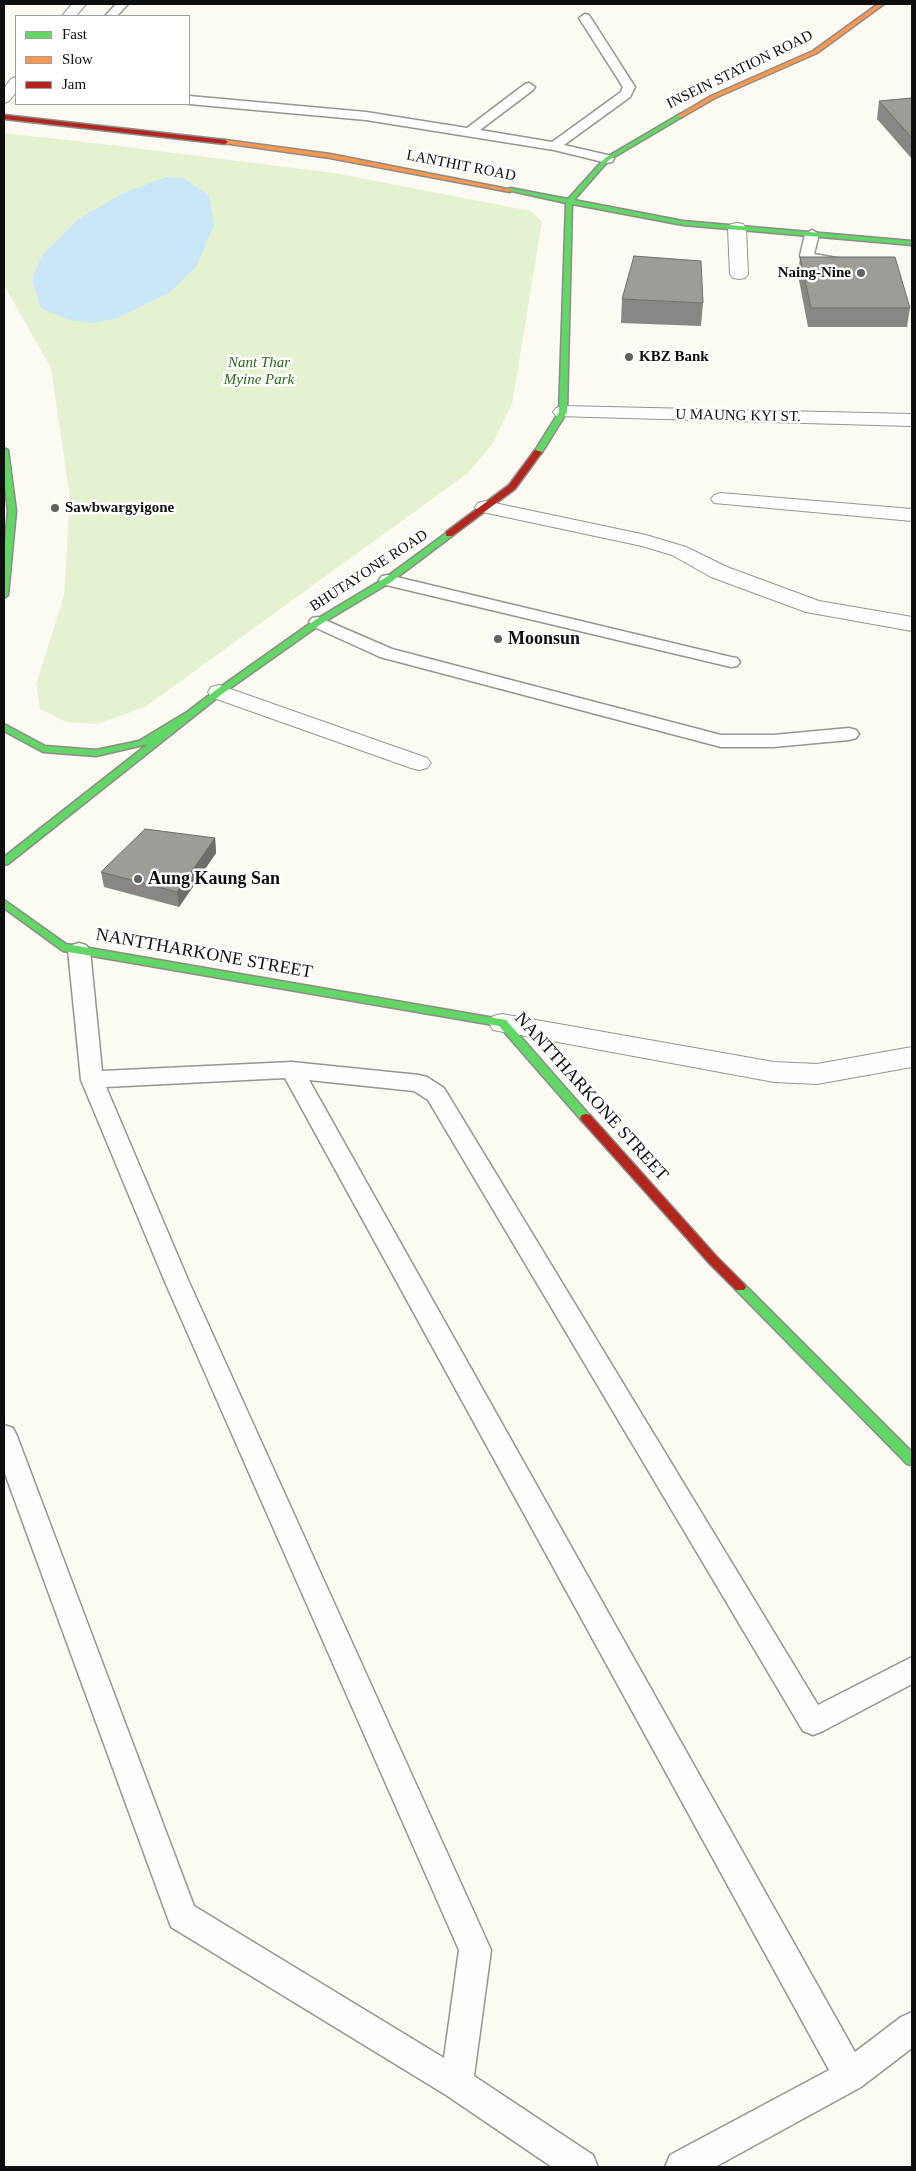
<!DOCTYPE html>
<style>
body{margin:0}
#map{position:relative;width:916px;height:2171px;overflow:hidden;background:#fcfaf2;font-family:Georgia,serif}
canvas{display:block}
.frame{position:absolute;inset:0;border:5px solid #0e0e0e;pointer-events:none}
.legend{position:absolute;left:15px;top:15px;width:175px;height:90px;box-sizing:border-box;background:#fff;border:1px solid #9f9f9f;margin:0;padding:6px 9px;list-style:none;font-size:15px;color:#0e0e0e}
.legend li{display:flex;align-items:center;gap:10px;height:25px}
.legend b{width:25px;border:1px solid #9f9f9f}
</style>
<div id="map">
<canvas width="916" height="2171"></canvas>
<div class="frame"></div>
<ul class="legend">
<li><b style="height:6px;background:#63d668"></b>Fast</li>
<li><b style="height:6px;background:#ff974d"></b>Slow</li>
<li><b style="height:6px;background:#b3261e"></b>Jam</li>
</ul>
</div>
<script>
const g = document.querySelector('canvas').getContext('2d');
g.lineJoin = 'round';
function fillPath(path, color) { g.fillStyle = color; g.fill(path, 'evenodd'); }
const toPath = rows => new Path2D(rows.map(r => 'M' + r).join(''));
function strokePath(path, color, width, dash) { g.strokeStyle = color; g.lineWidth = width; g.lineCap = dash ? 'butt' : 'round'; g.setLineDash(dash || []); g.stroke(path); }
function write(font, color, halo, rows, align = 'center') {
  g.font = font + ' Georgia,serif'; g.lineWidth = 5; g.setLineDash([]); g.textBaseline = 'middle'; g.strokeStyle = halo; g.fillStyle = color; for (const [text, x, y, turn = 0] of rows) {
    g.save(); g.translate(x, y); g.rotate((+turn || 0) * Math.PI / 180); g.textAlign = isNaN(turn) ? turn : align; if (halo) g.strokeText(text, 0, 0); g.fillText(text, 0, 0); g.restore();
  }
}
const green = toPath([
 [4,133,111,145,334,173,531,211,542,222,512,404,493,443,468,473,145,707,97,724,66,722,40,709,36,684,64,596,70,498,51,368,4,285]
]);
const water = toPath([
 [166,177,183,178,209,195,214,225,196,267,169,293,118,318,94,323,69,320,41,308,32,280,42,255,77,220,123,193]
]);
const lane = toPath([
 [116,4,128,4,117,16,105,16,116,4],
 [585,14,589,15,635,87,630,97,564,145,612,156,614,159,612,162,607,163,554,150,366,120,189,104,189,96,366,112,467,128,525,84,529,83,535,87,533,90,480,130,552,142,621,92,623,87,579,18,585,14],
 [812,230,819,234,814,254,842,259,844,262,842,265,814,264,802,259,800,256,805,234,812,230],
 [388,575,731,657,737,658,740,662,737,666,731,667,382,584,379,580,382,576,388,575],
 [318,617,392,649,721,735,773,735,849,728,856,730,859,734,856,738,849,740,773,747,721,747,380,657,312,626,309,622,312,618,318,617],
 [79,943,86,945,90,950,102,1071,292,1062,419,1075,427,1077,444,1088,818,1705,912,1657,912,1684,823,1731,813,1735,803,1731,428,1100,414,1091,309,1080,855,2052,901,2017,912,2012,912,2048,861,2087,715,2167,665,2167,670,2155,829,2070,285,1078,106,1087,189,1282,491,1950,474,2076,593,2155,598,2167,552,2167,446,2095,171,1927,4,1471,4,1425,13,1428,17,1436,194,1906,444,2058,459,1950,165,1282,81,1080,68,950,72,945,79,943]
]);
const street = toPath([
 [72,4,86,4,76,16,62,16,72,4],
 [16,77,16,92,9,101,4,103,4,88,11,79,16,77],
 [737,223,743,224,746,228,748,274,745,278,739,279,733,278,730,274,728,228,731,224,737,223],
 [563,406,912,414,912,426,556,416,553,412,556,408,563,406],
 [721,493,912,509,912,521,714,503,711,499,714,495,721,493],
 [485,501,646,535,686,547,727,567,819,601,912,617,912,631,806,612,711,577,672,555,642,546,478,511,475,507,478,503,485,501],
 [219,685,427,758,431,763,427,768,419,770,411,768,211,697,208,692,211,687,219,685],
 [502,1014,774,1062,817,1064,912,1047,912,1067,817,1084,774,1082,493,1030,489,1023,493,1016,502,1014]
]);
const fast = toPath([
 [680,114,682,115,682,117,609,160,574,200,683,221,912,241,912,245,683,225,572,204,567,412,541,454,535,454,534,452,559,412,566,203,507,190,510,188,568,199,605,158,680,114],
 [4,448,8,450,16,511,8,595,4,598,4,552,8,511,4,480,4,448],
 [449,531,452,532,452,536,391,582,321,624,222,694,8,864,4,865,4,857,148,744,96,756,43,752,4,731,4,724,45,746,96,750,139,741,187,712,216,690,315,620,385,578,449,531],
 [4,900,66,944,506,1020,592,1118,590,1121,582,1121,499,1026,63,951,4,908,4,900],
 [740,1282,744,1284,912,1452,912,1465,907,1464,736,1290,734,1287,736,1284,740,1282]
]);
const slow = toPath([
 [878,4,884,4,817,53,715,98,682,117,677,116,711,96,813,51,878,4],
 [225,140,330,154,513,190,510,192,330,158,223,143,222,142,225,140]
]);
const jam = toPath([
 [4,115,225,140,228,142,225,144,4,119,4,115],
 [535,450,542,452,515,489,452,536,446,536,446,532,509,485,535,450],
 [586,1114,590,1115,717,1257,744,1284,746,1287,744,1290,736,1290,709,1263,582,1121,580,1118,582,1115,586,1114]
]);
const wall = toPath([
 [912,98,912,159,877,119,879,101],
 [800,257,910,308,907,327,808,327,798,275],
 [622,299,703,303,701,326,621,323],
 [215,838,216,853,179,907,104,887,101,872]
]);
const shadedWall = toPath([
 [215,838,216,853,179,907,177,892]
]);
const building = toPath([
 [912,98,912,138,879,101,912,98],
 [634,256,701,261,703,303,622,299,634,256],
 [800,257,895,257,910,308,811,308,800,257],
 [145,829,215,838,177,892,101,872,145,829]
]);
const markers = [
 [861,273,5,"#61615e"],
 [629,357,5,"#61615e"],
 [55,508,5,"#61615e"],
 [498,639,5,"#61615e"],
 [138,879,5,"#61615e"]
];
const farStreetnames = [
 ["INSEIN STATION ROAD",740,70,-26],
 ["LANTHIT ROAD",461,166,11],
 ["U MAUNG KYI ST.",738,416,1],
 ["BHUTAYONE ROAD",369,571,-33]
];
const farPoinames = [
 ["Naing-Nine",851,273,"right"],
 ["KBZ Bank",639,357],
 ["Sawbwargyigone",65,508]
];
const farParknames = [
 ["Nant Thar",259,363],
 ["Myine Park",259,380]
];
const poiNames = [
 ["Moonsun",508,639],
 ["Aung Kaung San",148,879]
];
const streetNames = [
 ["NANTTHARKONE STREET",204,954,10],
 ["NANTTHARKONE STREET",591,1097,48]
];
fillPath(green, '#e5f2d1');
fillPath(water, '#c8e6f7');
strokePath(lane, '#959491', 3);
strokePath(street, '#959491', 2);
strokePath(fast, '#8c8b87', 3);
strokePath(slow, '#8c8b87', 3);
strokePath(jam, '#8c8b87', 3);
fillPath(lane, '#fffefd');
fillPath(street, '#fffefd');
fillPath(fast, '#63d668');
fillPath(slow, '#ff974d');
fillPath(jam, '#b3261e');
fillPath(wall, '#898683');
fillPath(shadedWall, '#6f6d6a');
fillPath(building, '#9f9c98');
strokePath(building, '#6f6d6a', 1);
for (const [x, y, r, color] of markers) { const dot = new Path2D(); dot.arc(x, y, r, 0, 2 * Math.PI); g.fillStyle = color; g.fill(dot); strokePath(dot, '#fff', 2); }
write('15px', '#0e0e0e', '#fff', farStreetnames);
write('bold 15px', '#0e0e0e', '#fff', farPoinames, 'left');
write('italic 15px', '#2b691b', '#fff', farParknames);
write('bold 18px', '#0e0e0e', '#fff', poiNames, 'left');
write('18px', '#0e0e0e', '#fff', streetNames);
</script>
